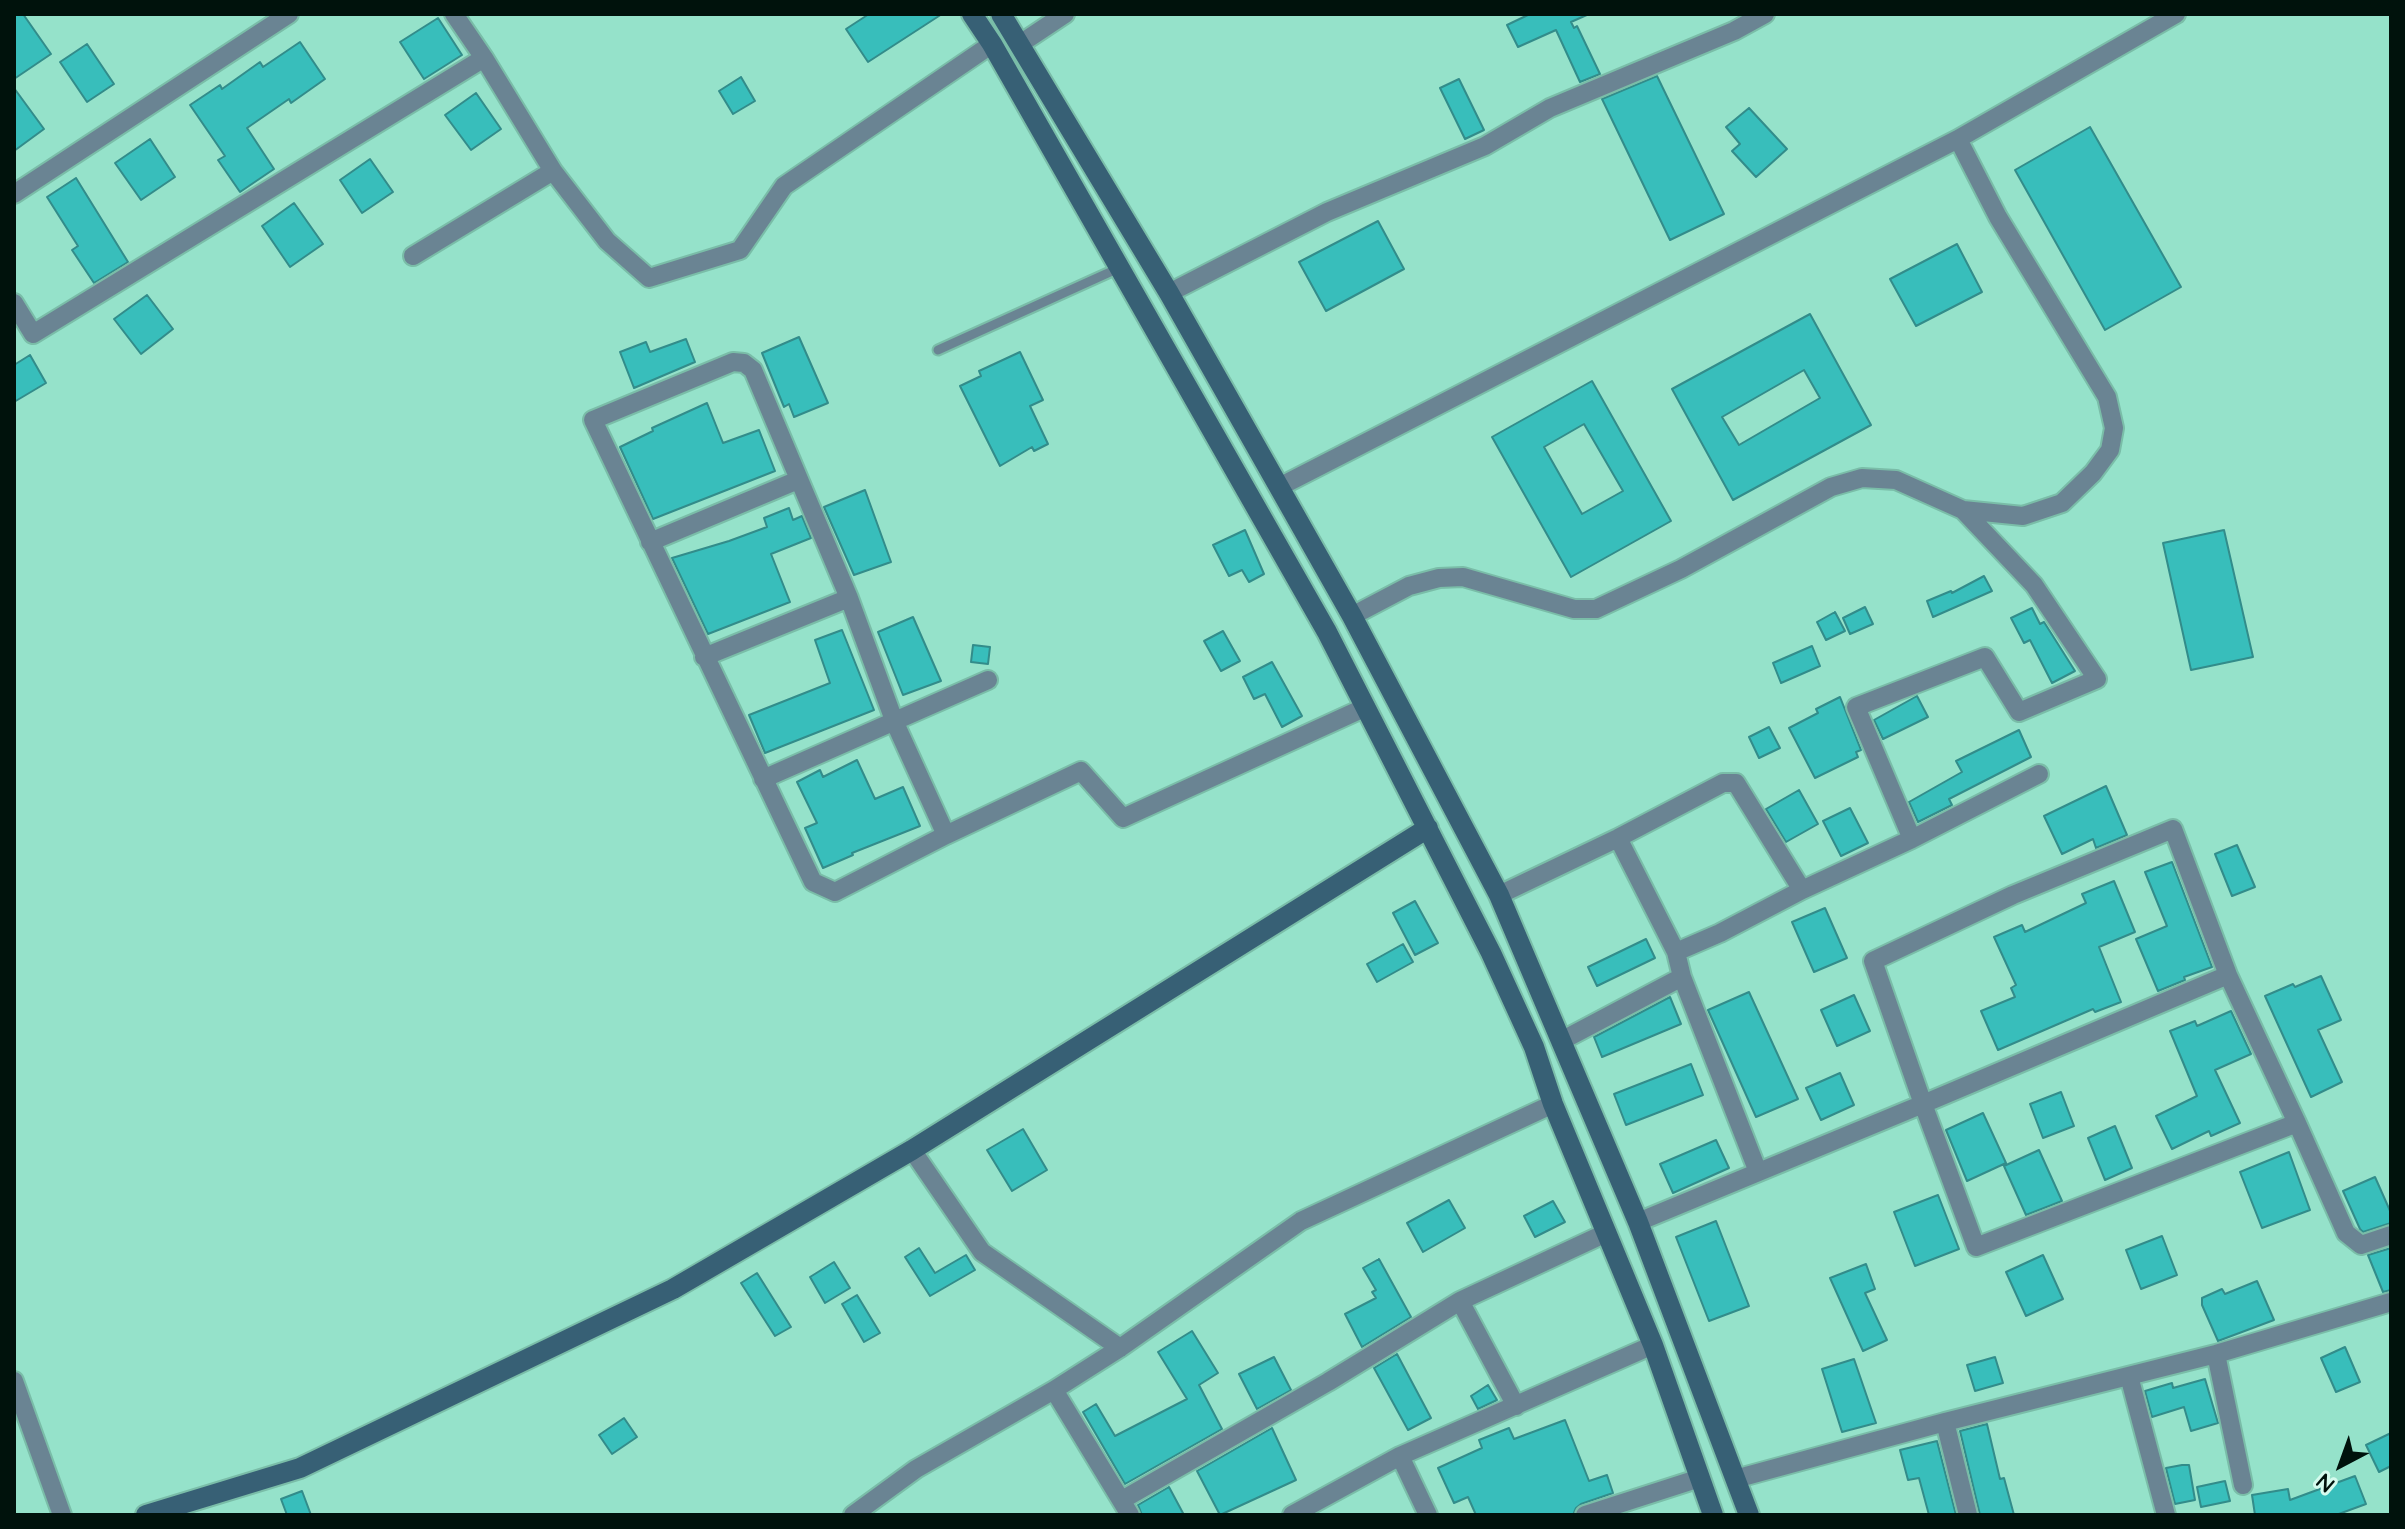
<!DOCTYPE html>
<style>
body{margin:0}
#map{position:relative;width:2405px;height:1529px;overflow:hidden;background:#95e2ca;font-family:Quicksand,sans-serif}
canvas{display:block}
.frame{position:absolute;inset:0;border:16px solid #00120c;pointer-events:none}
.north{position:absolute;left:2301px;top:1425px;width:80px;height:80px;-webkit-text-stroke:6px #d5fbee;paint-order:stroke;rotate:221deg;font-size:22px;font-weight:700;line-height:32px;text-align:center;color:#00120c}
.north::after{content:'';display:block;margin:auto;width:28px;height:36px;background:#00120c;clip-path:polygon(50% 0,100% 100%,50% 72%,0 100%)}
</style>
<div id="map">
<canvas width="2405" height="1529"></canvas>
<div class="frame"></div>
<div class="north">N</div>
</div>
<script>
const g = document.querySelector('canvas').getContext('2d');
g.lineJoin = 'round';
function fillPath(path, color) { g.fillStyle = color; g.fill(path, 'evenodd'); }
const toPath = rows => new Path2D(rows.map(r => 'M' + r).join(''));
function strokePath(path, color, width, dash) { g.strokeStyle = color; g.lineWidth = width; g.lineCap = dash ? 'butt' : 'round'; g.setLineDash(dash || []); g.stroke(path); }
const building = toPath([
 [14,14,23,14,51,54,14,79,14,14],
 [869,14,942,14,868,62,846,29,869,14],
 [1530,14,1589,14,1571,22,1574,28,1577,26,1600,74,1580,82,1556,30,1518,47,1507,25,1530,14],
 [438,18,462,55,424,79,400,42,438,18],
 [300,42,325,79,291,103,289,99,247,128,274,169,240,192,218,160,225,156,190,105,220,85,222,89,260,62,263,67,300,42],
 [87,44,114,84,87,102,60,62,87,44],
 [1657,76,1724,214,1670,240,1602,99,1657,76],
 [741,77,755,101,733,114,719,91,741,77],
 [1459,79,1484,130,1465,139,1440,88,1459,79],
 [14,88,44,129,14,151,14,88],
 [476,93,501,129,471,150,445,115,476,93],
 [1749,108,1787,149,1756,177,1732,151,1740,144,1726,127,1749,108],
 [2090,127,2181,287,2105,330,2015,170,2090,127],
 [150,139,175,177,141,200,115,163,150,139],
 [370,159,393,192,362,213,340,180,370,159],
 [76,178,128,262,94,283,72,250,78,246,47,197,76,178],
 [294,203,323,244,290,267,262,226,294,203],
 [1378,221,1404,269,1326,311,1299,262,1378,221],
 [1957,244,1982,292,1916,326,1890,279,1957,244],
 [147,295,173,329,141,354,114,319,147,295],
 [1810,314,1871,425,1733,500,1672,389,1810,314],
 [1804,370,1820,398,1739,445,1722,417,1804,370],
 [799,337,828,403,794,417,789,404,784,407,762,353,799,337],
 [686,339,695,362,634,388,620,352,646,342,650,352,686,339],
 [1020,352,1043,400,1030,406,1048,444,1034,451,1032,447,1000,466,960,386,981,376,979,371,1020,352],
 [30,355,46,383,14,402,14,365,30,355],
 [1592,381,1671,521,1571,577,1492,437,1592,381],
 [1584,424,1623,491,1582,514,1544,447,1584,424],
 [707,403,723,443,759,430,775,471,653,519,620,447,653,431,652,428,707,403],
 [865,490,891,562,854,575,824,507,865,490],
 [789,508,793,520,802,516,811,538,771,554,790,602,708,634,672,558,729,541,767,527,764,518,789,508],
 [1245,530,1264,574,1249,582,1242,570,1229,576,1213,545,1245,530],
 [2224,530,2253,657,2191,670,2163,543,2224,530],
 [1984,576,1992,591,1933,617,1927,601,1951,591,1952,593,1984,576],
 [1865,607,1873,624,1850,634,1843,618,1865,607],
 [2032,608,2040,624,2044,622,2075,671,2052,683,2030,640,2024,643,2011,618,2032,608],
 [1835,612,1845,631,1826,640,1817,622,1835,612],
 [913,617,941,681,903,695,878,632,913,617],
 [842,630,874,710,765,753,749,715,830,683,815,640,842,630],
 [1223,631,1240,661,1221,671,1204,641,1223,631],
 [973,645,990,647,988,664,971,662,973,645],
 [1812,646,1820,666,1781,683,1773,663,1812,646],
 [1272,662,1302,716,1282,727,1265,694,1254,699,1243,677,1272,662],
 [1917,696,1928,717,1883,739,1874,720,1917,696],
 [1840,697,1861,750,1856,752,1858,757,1815,778,1789,728,1818,713,1816,709,1840,697],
 [1769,727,1780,748,1759,758,1749,737,1769,727],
 [2019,730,2031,757,1949,799,1952,805,1918,822,1909,802,1962,772,1956,761,2019,730],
 [857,760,875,799,903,787,920,826,852,853,853,855,823,868,805,828,817,823,797,782,820,770,823,777,857,760],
 [2106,786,2127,835,2096,848,2093,839,2062,854,2044,816,2106,786],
 [1799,790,1818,824,1786,842,1766,809,1799,790],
 [1850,808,1868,843,1841,856,1823,821,1850,808],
 [2237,845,2255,887,2232,896,2215,854,2237,845],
 [2172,862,2212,967,2184,977,2185,980,2158,991,2136,939,2167,926,2145,872,2172,862],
 [2114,881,2135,932,2099,947,2121,1002,2095,1012,2093,1009,1998,1050,1981,1011,2015,997,2011,988,2016,985,1994,937,2022,925,2025,932,2086,903,2082,894,2114,881],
 [1415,901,1438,943,1415,955,1393,913,1415,901],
 [1825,908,1847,958,1814,972,1792,922,1825,908],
 [1646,939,1655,958,1597,986,1588,967,1646,939],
 [1403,944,1413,962,1377,982,1367,964,1403,944],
 [2321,976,2341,1020,2318,1030,2342,1082,2311,1097,2265,996,2293,984,2295,987,2321,976],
 [1749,992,1798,1099,1756,1117,1708,1010,1749,992],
 [1854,995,1870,1031,1837,1046,1821,1010,1854,995],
 [1670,997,1681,1024,1602,1057,1594,1037,1670,997],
 [2231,1011,2251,1054,2215,1070,2240,1123,2211,1136,2209,1131,2172,1149,2156,1116,2197,1096,2170,1031,2195,1021,2197,1026,2231,1011],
 [1691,1064,1703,1095,1626,1125,1614,1094,1691,1064],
 [1840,1073,1854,1105,1821,1120,1806,1088,1840,1073],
 [2061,1092,2074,1126,2043,1138,2030,1104,2061,1092],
 [1983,1113,2006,1163,1967,1181,1946,1130,1983,1113],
 [2115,1126,2132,1168,2105,1180,2088,1138,2115,1126],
 [1023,1129,1047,1170,1012,1191,987,1150,1023,1129],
 [1716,1140,1729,1168,1673,1193,1660,1164,1716,1140],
 [2039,1150,2062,1201,2026,1215,2004,1166,2039,1150],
 [2289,1152,2310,1210,2262,1228,2240,1172,2289,1152],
 [2375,1177,2391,1213,2391,1223,2363,1232,2360,1229,2343,1191,2375,1177],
 [1938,1195,1959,1249,1915,1266,1894,1212,1938,1195],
 [1449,1200,1465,1228,1423,1252,1407,1223,1449,1200],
 [1553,1201,1565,1222,1535,1237,1524,1216,1553,1201],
 [1716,1221,1749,1306,1709,1321,1676,1237,1716,1221],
 [2162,1236,2177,1275,2141,1289,2126,1250,2162,1236],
 [919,1248,935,1273,966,1255,975,1270,930,1296,905,1257,919,1248],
 [2391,1248,2391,1290,2383,1292,2368,1255,2391,1248],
 [2043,1255,2063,1299,2026,1316,2006,1272,2043,1255],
 [1379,1259,1411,1317,1362,1347,1345,1314,1376,1298,1372,1292,1376,1290,1363,1268,1379,1259],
 [834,1262,850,1288,825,1303,810,1277,834,1262],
 [1866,1264,1875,1289,1865,1293,1887,1340,1863,1351,1830,1278,1866,1264],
 [757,1273,791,1327,775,1336,741,1283,757,1273],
 [2257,1281,2274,1320,2218,1341,2202,1305,2202,1298,2222,1289,2225,1294,2257,1281],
 [857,1295,880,1333,864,1342,842,1304,857,1295],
 [1192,1331,1218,1373,1199,1385,1222,1429,1125,1484,1083,1412,1096,1404,1115,1436,1187,1399,1158,1352,1192,1331],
 [2345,1347,2360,1382,2336,1392,2321,1358,2345,1347],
 [1397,1354,1431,1418,1408,1430,1374,1368,1397,1354],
 [1274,1357,1291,1390,1257,1409,1239,1374,1274,1357],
 [1995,1357,2003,1383,1975,1391,1967,1365,1995,1357],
 [1854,1359,1876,1423,1842,1432,1822,1369,1854,1359],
 [2205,1379,2218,1423,2191,1431,2184,1407,2152,1417,2145,1391,2172,1383,2173,1388,2205,1379],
 [1488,1385,1497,1400,1478,1409,1471,1396,1488,1385],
 [624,1418,637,1437,612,1454,599,1435,624,1418],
 [1565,1420,1589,1481,1607,1475,1613,1493,1581,1504,1576,1508,1573,1515,1476,1515,1468,1497,1454,1503,1438,1468,1482,1448,1479,1440,1509,1428,1514,1439,1565,1420],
 [1987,1424,2000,1479,2004,1478,2014,1515,1980,1515,1960,1431,1987,1424],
 [1272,1428,1296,1480,1220,1515,1197,1471,1272,1428],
 [2391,1433,2391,1466,2379,1472,2366,1445,2391,1433],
 [1937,1441,1956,1515,1929,1515,1919,1478,1908,1480,1900,1450,1937,1441],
 [2182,1465,2189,1465,2195,1500,2175,1504,2166,1468,2182,1465],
 [2355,1476,2366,1504,2336,1515,2255,1515,2252,1495,2288,1489,2290,1500,2355,1476],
 [2225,1481,2230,1501,2201,1507,2197,1487,2225,1481],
 [1169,1487,1184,1515,1142,1515,1138,1505,1169,1487],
 [302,1491,311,1515,287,1515,281,1499,302,1491]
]);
const lane = toPath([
 [938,350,1119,268]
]);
const street = toPath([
 [1020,44,1065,14],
 [553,171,607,241,649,278,740,250,784,186,992,44],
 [14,194,289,14],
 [413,256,553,171,484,58],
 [1169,293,1327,212,1485,146,1550,108,1734,31,1765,14],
 [14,303,33,334,484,58,454,14],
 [1279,487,1958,139],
 [650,542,798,480],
 [1352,616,1409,586,1439,578,1463,577,1574,609,1596,609,1681,569,1831,487,1862,478,1896,480,1963,510,2023,516,2062,503,2093,473,2110,450,2114,428,2107,397,1998,217,1958,139,2176,14],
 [704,657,849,598],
 [763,779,988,680],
 [946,835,835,892,813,882,593,420,733,362,744,363,753,370,849,598,895,723,946,835,1081,771,1123,818,1366,707],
 [1618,838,1676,952,1682,977,1758,1172],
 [1912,839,2039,774],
 [1802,890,1912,839,1856,707,1985,657,2019,712,2097,679,2034,585,1963,510],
 [1499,895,1618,838,1723,783,1736,783,1802,890,1720,933,1676,952],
 [1561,1041,1682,977],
 [2297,1123,1976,1247,1923,1104,2228,975,2297,1123,2346,1233,2361,1245,2391,1235],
 [912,1150,982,1252,1120,1348],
 [1638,1222,1923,1104,1873,961,2013,895,2173,829,2228,975],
 [2216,1354,2243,1485],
 [2129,1376,2166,1515],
 [14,1381,62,1515],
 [1516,1406,1460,1301,1606,1233],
 [1400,1456,1428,1515],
 [1735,1479,1945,1422],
 [1122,1500,1328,1382,1460,1301],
 [853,1515,916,1469,1054,1390],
 [1130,1515,1054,1390,1120,1348,1301,1221,1553,1104],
 [1292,1515,1400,1456,1653,1345],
 [1585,1515,1700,1478],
 [1968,1515,1945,1422,2216,1354,2391,1302]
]);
const secondary = toPath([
 [972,14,992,44,1327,632,1491,953,1534,1047,1553,1104,1653,1345,1713,1515],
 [1001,14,1169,293,1279,487,1352,616,1499,895,1638,1222,1749,1515],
 [146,1515,300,1468,673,1289,912,1150,1428,828]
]);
fillPath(building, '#38bebb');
strokePath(building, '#328c8a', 2);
strokePath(lane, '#7abda8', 13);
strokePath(street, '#7abda8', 22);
strokePath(secondary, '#7abda8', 24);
strokePath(lane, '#6a8493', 9);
strokePath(street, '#6a8493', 18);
strokePath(secondary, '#376075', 20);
</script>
